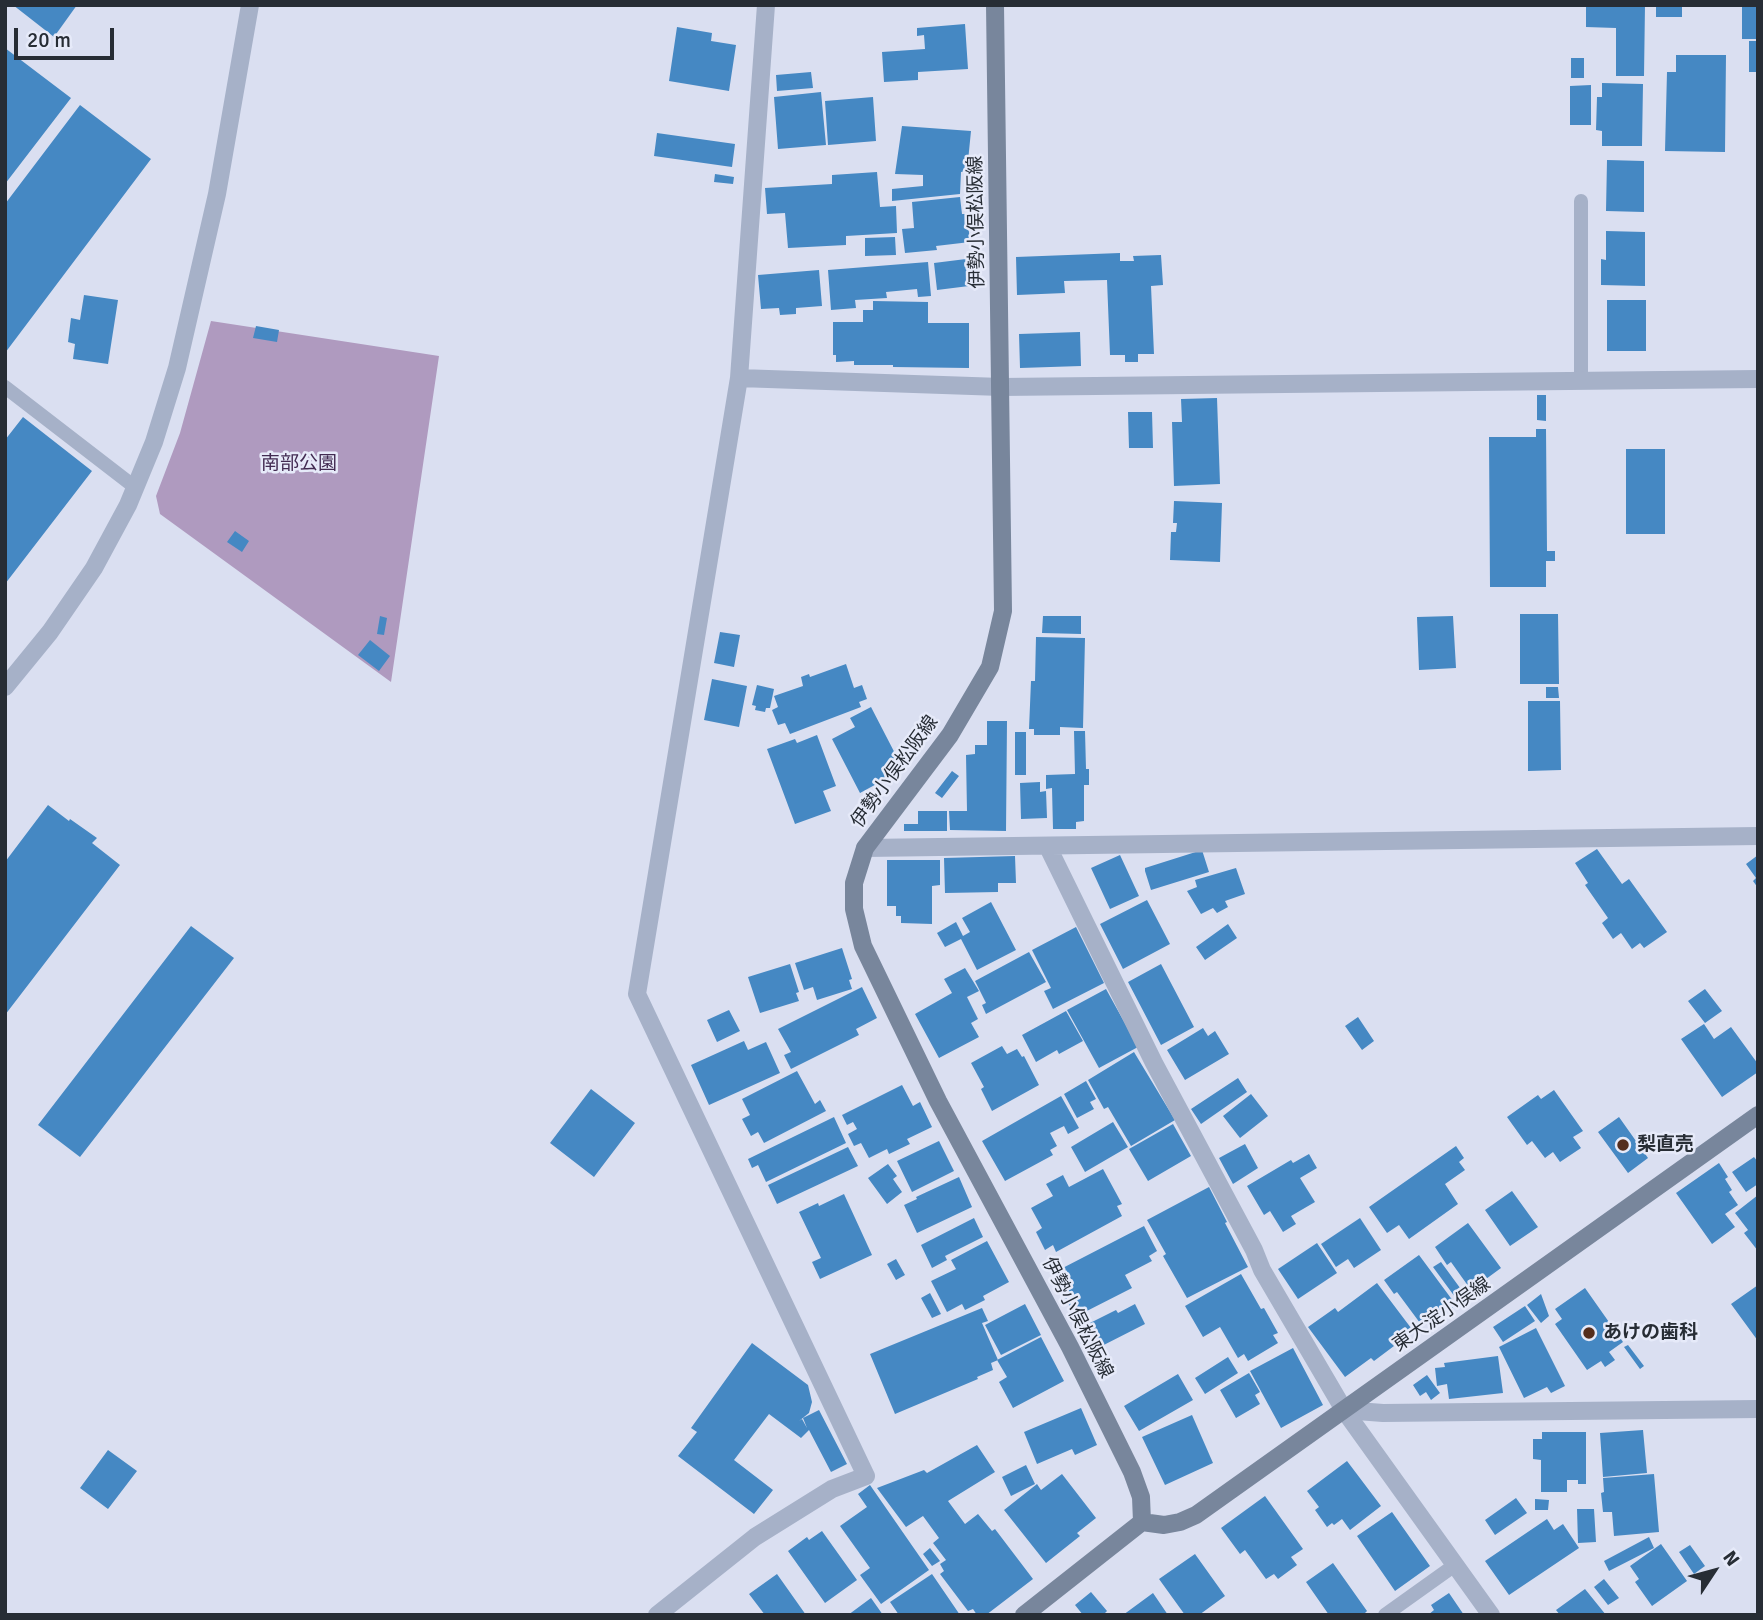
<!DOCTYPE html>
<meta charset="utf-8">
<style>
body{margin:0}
#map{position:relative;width:1763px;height:1620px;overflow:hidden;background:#dadff1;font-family:Signika,sans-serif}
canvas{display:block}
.frame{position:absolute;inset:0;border:7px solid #272d35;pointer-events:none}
.north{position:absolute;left:1679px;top:1536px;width:70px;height:70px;-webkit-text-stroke:5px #e6eaf9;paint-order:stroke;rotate:54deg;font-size:19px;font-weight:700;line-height:28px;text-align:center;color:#272d35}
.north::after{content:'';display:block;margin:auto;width:24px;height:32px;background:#272d35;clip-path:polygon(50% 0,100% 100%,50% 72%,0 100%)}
.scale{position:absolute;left:14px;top:28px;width:100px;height:32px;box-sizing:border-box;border:4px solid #272d35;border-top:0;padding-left:9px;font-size:21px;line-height:24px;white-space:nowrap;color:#272d35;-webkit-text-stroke:5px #e6eaf9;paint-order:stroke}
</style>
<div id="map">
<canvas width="1763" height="1620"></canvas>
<div class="frame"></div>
<div class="north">N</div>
<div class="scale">20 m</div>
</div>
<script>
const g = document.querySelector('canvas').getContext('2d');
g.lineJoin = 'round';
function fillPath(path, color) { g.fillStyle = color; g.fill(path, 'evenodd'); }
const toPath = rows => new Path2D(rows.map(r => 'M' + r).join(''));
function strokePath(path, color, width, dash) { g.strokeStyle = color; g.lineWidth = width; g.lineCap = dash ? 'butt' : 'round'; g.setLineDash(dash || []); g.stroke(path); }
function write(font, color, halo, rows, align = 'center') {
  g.font = font + ' Signika,"Noto Sans JP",sans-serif'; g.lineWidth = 5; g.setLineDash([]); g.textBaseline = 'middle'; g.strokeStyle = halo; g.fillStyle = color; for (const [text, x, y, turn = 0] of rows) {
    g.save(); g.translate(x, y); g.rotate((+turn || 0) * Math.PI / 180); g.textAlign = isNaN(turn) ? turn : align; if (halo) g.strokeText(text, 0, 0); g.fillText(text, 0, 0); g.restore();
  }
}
const green = toPath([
 [211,321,439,356,391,682,160,514,156,496,180,433]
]);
const building = toPath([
 [13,5,77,5,54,37],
 [1586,5,1645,5,1644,76,1616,76,1616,28,1586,27],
 [1656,5,1682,5,1682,17,1656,17],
 [1742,5,1758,5,1758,39,1742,39],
 [965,24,968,69,918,72,918,80,884,82,882,52,925,49,924,35,917,36,917,28],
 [677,27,712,33,711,41,736,45,729,91,669,81],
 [1749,41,1758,41,1758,72,1749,72],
 [5,48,71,98,5,184],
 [1676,55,1726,55,1725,152,1665,151,1667,72,1676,72],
 [1571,58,1584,58,1584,78,1571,78],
 [811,72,813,88,777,91,776,75],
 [1602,83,1643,84,1642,146,1602,146,1602,131,1596,130,1597,97,1602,97],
 [1591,85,1591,125,1570,125,1570,86],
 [821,92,826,145,778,149,774,97],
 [873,97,876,141,828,145,825,101],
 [80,105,151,159,5,353,5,204],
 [902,126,971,131,967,171,961,172,960,194,892,201,892,189,923,186,923,175,895,174],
 [657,133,735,144,732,167,654,156],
 [1607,160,1644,161,1644,212,1606,211],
 [877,172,880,207,896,206,897,233,846,236,846,245,788,248,785,213,767,214,765,188,832,184,832,175],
 [715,174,734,177,733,184,714,182],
 [960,197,962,214,967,214,970,242,936,246,937,250,905,253,902,229,914,228,912,202],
 [1606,231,1645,232,1645,286,1601,285,1601,259,1606,260],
 [895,237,896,255,865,256,865,238],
 [1120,253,1120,261,1134,261,1133,256,1161,255,1163,285,1151,286,1154,354,1138,354,1138,362,1125,362,1125,355,1110,355,1107,280,1064,281,1065,293,1017,295,1016,257],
 [974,258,977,285,937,290,934,263],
 [928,262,931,296,918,297,917,289,886,292,887,298,855,300,856,308,831,310,828,270],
 [819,270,822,306,796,308,796,314,780,315,779,308,761,309,758,275],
 [84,295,118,300,108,364,73,359,75,344,68,342,71,318,80,320],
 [1607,300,1646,300,1646,351,1607,351],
 [873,301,928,302,928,323,969,323,969,368,893,367,893,365,854,365,854,361,836,362,836,355,833,355,833,322,863,322,863,310,873,310],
 [256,326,279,330,277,342,253,338],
 [1080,332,1081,366,1020,368,1019,334],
 [1537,395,1546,395,1546,421,1537,420],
 [1217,398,1220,484,1174,486,1172,422,1182,422,1181,399],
 [1128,412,1152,412,1153,448,1129,448],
 [23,417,92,471,5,584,5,440],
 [1536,429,1546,429,1547,551,1555,551,1555,561,1546,561,1546,587,1490,587,1489,437,1536,437],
 [1626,449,1665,449,1665,534,1626,534],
 [1174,501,1222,503,1220,562,1170,560,1171,532,1176,532,1177,523,1173,523],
 [235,531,249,541,242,552,227,542],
 [1520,614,1558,614,1559,684,1520,684],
 [380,616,387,618,384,635,377,634],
 [1043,616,1081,616,1081,634,1042,633],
 [1453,616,1456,668,1419,670,1417,617],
 [720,632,740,635,734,667,714,663],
 [1036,637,1085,638,1083,728,1060,727,1060,735,1034,735,1034,729,1029,729,1031,681,1035,681],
 [370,640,390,656,379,671,358,655],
 [846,664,854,688,862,685,867,699,859,702,861,707,790,734,785,723,778,725,772,710,778,707,774,696,803,686,801,677,809,674,810,677],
 [712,679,747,686,739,727,704,720],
 [757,685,774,689,770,708,766,708,765,712,755,710,756,706,752,705],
 [1546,687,1558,687,1559,698,1546,698],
 [1528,701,1560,701,1561,770,1528,771],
 [871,707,901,765,891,770,893,775,860,793,832,739,855,727,850,718],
 [987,721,1007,721,1006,831,950,830,949,811,967,811,966,755,975,754,975,745,987,745],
 [1074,731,1085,731,1086,769,1089,769,1089,785,1084,785,1084,821,1076,822,1076,829,1053,829,1052,788,1046,789,1046,775,1075,774],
 [1015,732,1026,732,1026,775,1015,775],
 [817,735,836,786,823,791,831,811,795,824,767,749,795,739,797,743],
 [952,771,959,776,942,798,935,793],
 [1040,782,1040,792,1046,791,1047,818,1021,819,1020,783],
 [48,805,69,821,70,819,97,838,92,843,120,865,5,1015,5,862],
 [918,811,947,811,947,831,904,831,904,824,918,824],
 [1597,849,1622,884,1629,879,1667,932,1644,948,1640,943,1632,949,1621,933,1613,939,1602,923,1608,918,1585,885,1588,883,1575,863],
 [1202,850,1209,872,1151,890,1145,871,1145,868],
 [1120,855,1139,896,1110,909,1091,868],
 [1758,855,1758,888,1753,881,1756,878,1746,864],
 [1015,856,1016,883,998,883,998,892,945,893,944,858],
 [887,860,940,860,940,885,932,886,932,924,901,923,901,916,896,916,896,906,887,906],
 [1236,868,1245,894,1225,901,1228,907,1217,913,1213,908,1201,914,1187,891,1197,887,1195,880],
 [1147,900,1170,944,1123,969,1100,924],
 [991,902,1016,950,977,970,961,939,945,947,937,933,956,922,963,936,970,932,962,918],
 [1228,924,1237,938,1205,960,1196,947],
 [191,926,234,958,80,1157,38,1125],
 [1076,927,1104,983,1053,1009,1044,991,1051,988,1032,950],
 [842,948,852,979,849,980,852,989,817,1000,813,987,804,990,795,963],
 [1029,952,1046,982,986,1014,982,1005,986,1003,975,981],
 [790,964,799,992,796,993,799,1001,760,1013,748,977],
 [1161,964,1194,1027,1161,1045,1128,982],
 [965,968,979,991,967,997,978,1019,971,1023,979,1037,939,1058,915,1014,952,993,944,979],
 [862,987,877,1018,856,1029,859,1035,791,1069,784,1055,791,1052,778,1029],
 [1106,989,1138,1047,1099,1068,1067,1010],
 [1705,989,1722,1011,1705,1023,1688,1001],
 [729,1010,740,1031,717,1042,707,1020],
 [1066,1011,1083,1041,1059,1054,1057,1050,1036,1062,1022,1035],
 [1358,1017,1374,1041,1362,1050,1345,1026],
 [1704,1024,1714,1039,1731,1027,1758,1064,1758,1072,1722,1097,1681,1039],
 [1203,1028,1208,1036,1215,1031,1229,1054,1185,1080,1167,1050],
 [744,1041,748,1050,766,1042,780,1073,709,1105,691,1065],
 [1002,1046,1007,1054,1017,1049,1022,1057,1024,1056,1039,1085,992,1111,981,1089,984,1087,971,1063],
 [1134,1052,1175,1120,1131,1146,1108,1107,1104,1109,1088,1080],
 [797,1071,815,1104,820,1100,826,1111,764,1143,758,1132,751,1136,742,1119,750,1115,742,1099],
 [1238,1078,1247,1092,1201,1124,1191,1109],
 [1086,1081,1096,1099,1090,1102,1094,1109,1077,1118,1064,1094],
 [902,1085,913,1106,920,1102,932,1127,907,1139,910,1144,889,1154,887,1149,869,1158,861,1143,854,1146,848,1134,857,1129,853,1122,847,1125,842,1115],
 [591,1089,635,1123,594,1177,550,1143],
 [1554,1090,1583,1131,1573,1137,1581,1148,1560,1162,1553,1152,1545,1158,1532,1141,1527,1145,1507,1117,1538,1095,1541,1099],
 [1251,1094,1268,1116,1240,1138,1223,1116],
 [1061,1096,1079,1128,1068,1134,1064,1126,1050,1133,1057,1146,1050,1150,1053,1155,1005,1181,982,1141],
 [834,1117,846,1143,766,1182,758,1165,752,1168,748,1159],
 [1619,1117,1648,1158,1628,1173,1598,1132],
 [1113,1122,1128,1147,1085,1172,1071,1147],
 [1173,1124,1191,1156,1148,1181,1129,1149],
 [939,1141,954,1171,912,1192,897,1161],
 [1245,1144,1258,1168,1233,1184,1219,1158],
 [1456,1146,1464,1158,1459,1162,1465,1170,1445,1184,1458,1204,1409,1239,1399,1225,1387,1233,1369,1207],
 [848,1147,858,1166,777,1204,768,1185],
 [1309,1154,1317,1168,1300,1178,1315,1202,1291,1216,1296,1224,1283,1232,1270,1211,1264,1215,1247,1186,1291,1160,1293,1163],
 [1754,1157,1758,1162,1758,1184,1746,1192,1732,1172],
 [1719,1163,1728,1177,1725,1179,1732,1190,1729,1192,1738,1205,1725,1214,1735,1227,1712,1244,1676,1193],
 [888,1164,897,1176,893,1179,902,1192,887,1204,868,1178],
 [1103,1169,1122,1204,1117,1206,1122,1216,1056,1252,1053,1245,1045,1250,1036,1232,1042,1228,1031,1208,1053,1196,1046,1184,1063,1175,1069,1187],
 [959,1177,972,1207,917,1233,904,1205,917,1199,916,1197],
 [1209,1187,1227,1222,1225,1223,1248,1267,1187,1298,1163,1256,1166,1254,1147,1220],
 [1512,1191,1538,1227,1510,1246,1485,1210],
 [844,1194,872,1255,820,1279,812,1262,821,1258,799,1212,818,1203,819,1206],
 [1758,1195,1758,1251,1744,1233,1748,1230,1735,1213],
 [974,1218,983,1237,945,1256,947,1260,932,1268,921,1245],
 [1360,1218,1381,1250,1354,1268,1348,1259,1336,1267,1321,1244],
 [1468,1223,1501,1268,1471,1290,1451,1262,1447,1265,1435,1247],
 [1144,1226,1157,1251,1149,1256,1152,1261,1125,1275,1132,1288,1075,1317,1053,1273],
 [987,1241,1009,1282,983,1296,985,1300,965,1310,962,1304,947,1312,931,1281,956,1269,951,1260],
 [1317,1243,1337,1273,1298,1299,1278,1269],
 [1419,1255,1456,1305,1438,1318,1434,1313,1420,1323,1397,1292,1394,1294,1384,1280],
 [896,1259,905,1275,896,1280,887,1264],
 [1441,1262,1463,1292,1455,1297,1433,1267],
 [1241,1274,1261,1309,1264,1308,1278,1333,1273,1335,1278,1343,1248,1361,1244,1354,1238,1358,1220,1327,1203,1337,1185,1306],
 [1377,1283,1411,1328,1391,1343,1394,1346,1374,1361,1371,1358,1345,1377,1308,1327,1335,1308,1338,1312],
 [1758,1285,1758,1341,1731,1304],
 [1585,1288,1623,1342,1609,1352,1615,1360,1605,1367,1601,1361,1587,1370,1555,1324,1562,1319,1555,1309],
 [930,1293,941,1314,932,1318,921,1298],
 [1541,1294,1549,1316,1541,1323,1527,1305],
 [1025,1304,1041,1335,1001,1355,985,1325],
 [1135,1304,1145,1324,1090,1352,1078,1329,1116,1310,1118,1313],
 [1525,1306,1535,1321,1503,1342,1493,1327],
 [982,1308,988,1321,982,1323,998,1360,991,1363,993,1370,977,1377,978,1379,895,1414,870,1354],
 [1536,1328,1565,1386,1551,1393,1547,1387,1524,1398,1499,1347],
 [1041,1337,1064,1381,1013,1408,999,1382,1007,1377,997,1360],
 [752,1343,808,1385,812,1402,809,1413,799,1421,802,1419,807,1428,803,1418,819,1410,847,1464,831,1472,809,1430,801,1438,769,1414,734,1460,773,1490,754,1514,678,1456,697,1432,691,1428],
 [1628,1345,1644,1366,1640,1369,1624,1347],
 [1293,1348,1323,1405,1281,1428,1250,1371],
 [1498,1356,1503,1393,1449,1399,1447,1384,1437,1386,1435,1368,1445,1367,1444,1363],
 [1228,1357,1238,1373,1205,1394,1195,1378],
 [1249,1373,1260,1392,1255,1395,1260,1404,1236,1418,1220,1390],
 [1178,1374,1193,1400,1139,1431,1124,1406],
 [1427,1375,1440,1393,1431,1400,1426,1392,1420,1396,1413,1385],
 [1081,1408,1097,1445,1075,1455,1072,1449,1037,1464,1024,1432],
 [1192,1415,1213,1463,1165,1485,1142,1437],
 [1643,1430,1647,1473,1603,1477,1600,1433],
 [1542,1432,1586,1432,1586,1484,1578,1484,1578,1480,1567,1480,1567,1492,1541,1492,1541,1460,1533,1459,1533,1439,1542,1439],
 [977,1445,995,1472,948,1501,965,1524,978,1514,992,1531,995,1529,1033,1579,986,1615,977,1615,973,1609,968,1611,940,1574,944,1571,940,1564,946,1560,933,1543,939,1538,923,1516,906,1527,877,1488,924,1470,927,1473],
 [108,1450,137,1471,108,1509,80,1488],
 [1347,1461,1381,1506,1350,1530,1342,1519,1334,1525,1332,1523,1327,1527,1315,1510,1319,1507,1307,1491],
 [1026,1465,1035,1484,1011,1496,1002,1477],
 [1062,1474,1096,1518,1077,1533,1080,1536,1046,1563,1004,1510,1037,1484,1041,1490],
 [1654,1474,1659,1532,1614,1536,1612,1512,1603,1512,1601,1493,1604,1492,1603,1478],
 [870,1485,929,1570,881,1604,860,1575,870,1568,840,1526,867,1507,858,1494],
 [1265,1496,1303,1549,1291,1557,1297,1565,1278,1579,1274,1574,1266,1579,1245,1550,1240,1554,1221,1528],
 [1516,1498,1527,1513,1495,1535,1485,1520],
 [1535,1499,1549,1500,1548,1510,1535,1510],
 [1577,1509,1594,1509,1596,1542,1578,1543],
 [1392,1512,1430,1566,1395,1591,1357,1536],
 [1547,1519,1554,1530,1563,1524,1579,1548,1509,1595,1485,1561],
 [822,1531,857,1580,825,1603,788,1551,807,1537,809,1540],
 [1649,1537,1654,1548,1609,1571,1604,1561],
 [1661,1544,1687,1581,1652,1606,1635,1582,1639,1579,1630,1566],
 [1690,1545,1705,1566,1694,1574,1679,1552],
 [930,1548,940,1561,932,1566,923,1554],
 [1195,1554,1225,1596,1199,1615,1185,1615,1159,1579],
 [1333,1563,1367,1611,1363,1615,1329,1615,1306,1582],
 [777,1574,806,1615,765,1615,749,1594],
 [932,1574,960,1615,899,1615,890,1602],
 [1604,1579,1619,1598,1608,1605,1594,1587],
 [1585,1589,1606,1615,1560,1615,1556,1610],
 [1091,1592,1107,1611,1103,1615,1083,1615,1075,1605],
 [1153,1593,1168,1615,1123,1615],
 [1449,1593,1464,1615,1428,1615,1434,1610,1431,1605],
 [871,1598,883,1615,848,1615]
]);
const service = toPath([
 [1581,382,1581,201],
 [5,387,136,488],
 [1385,1615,1455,1565]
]);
const minor = toPath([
 [739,378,1001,387,1758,379],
 [1048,847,1154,1063,1254,1250,1262,1270,1344,1410,1383,1413,1758,1409],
 [865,848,1758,836],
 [657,1615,755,1537,832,1489,866,1476,637,994,739,378,766,5]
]);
const tertiary = toPath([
 [5,687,50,632,94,568,128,505,154,442,177,368,217,194,250,5],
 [1344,1410,1491,1615]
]);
const secondary = toPath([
 [995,5,1003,611,990,667,950,735,865,848,854,883,854,909,863,946,938,1101,1070,1347,1132,1472,1141,1497,1142,1522],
 [1142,1522,1164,1525,1180,1522,1196,1515,1758,1115],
 [1024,1615,1142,1522]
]);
const markers = [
 [1623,1145,7,"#552e1d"],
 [1589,1333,7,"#552e1d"]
];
const streetNames = [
 ["伊勢小俣松阪線",977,222,-91],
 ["伊勢小俣松阪線",895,772,-54],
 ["東大淀小俣線",1442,1315,-35],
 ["伊勢小俣松阪線",1077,1318,63]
];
const parkNames = [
 ["南部公園",299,464]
];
const poiNames = [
 ["梨直売",1637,1145],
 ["あけの歯科",1603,1333]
];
fillPath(green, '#af9abf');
fillPath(building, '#4588c3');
strokePath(service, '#a6b1c8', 14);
strokePath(minor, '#a6b1c8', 18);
strokePath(tertiary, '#a6b1c8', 18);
strokePath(secondary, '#78869c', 18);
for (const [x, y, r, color] of markers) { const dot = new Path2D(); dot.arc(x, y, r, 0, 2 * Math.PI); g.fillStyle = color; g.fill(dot); strokePath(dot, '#e6eaf9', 2.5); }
write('19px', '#272d35', '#e6eaf9', streetNames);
write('19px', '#422b52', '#e6eaf9', parkNames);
write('bold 19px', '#272d35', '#e6eaf9', poiNames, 'left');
</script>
